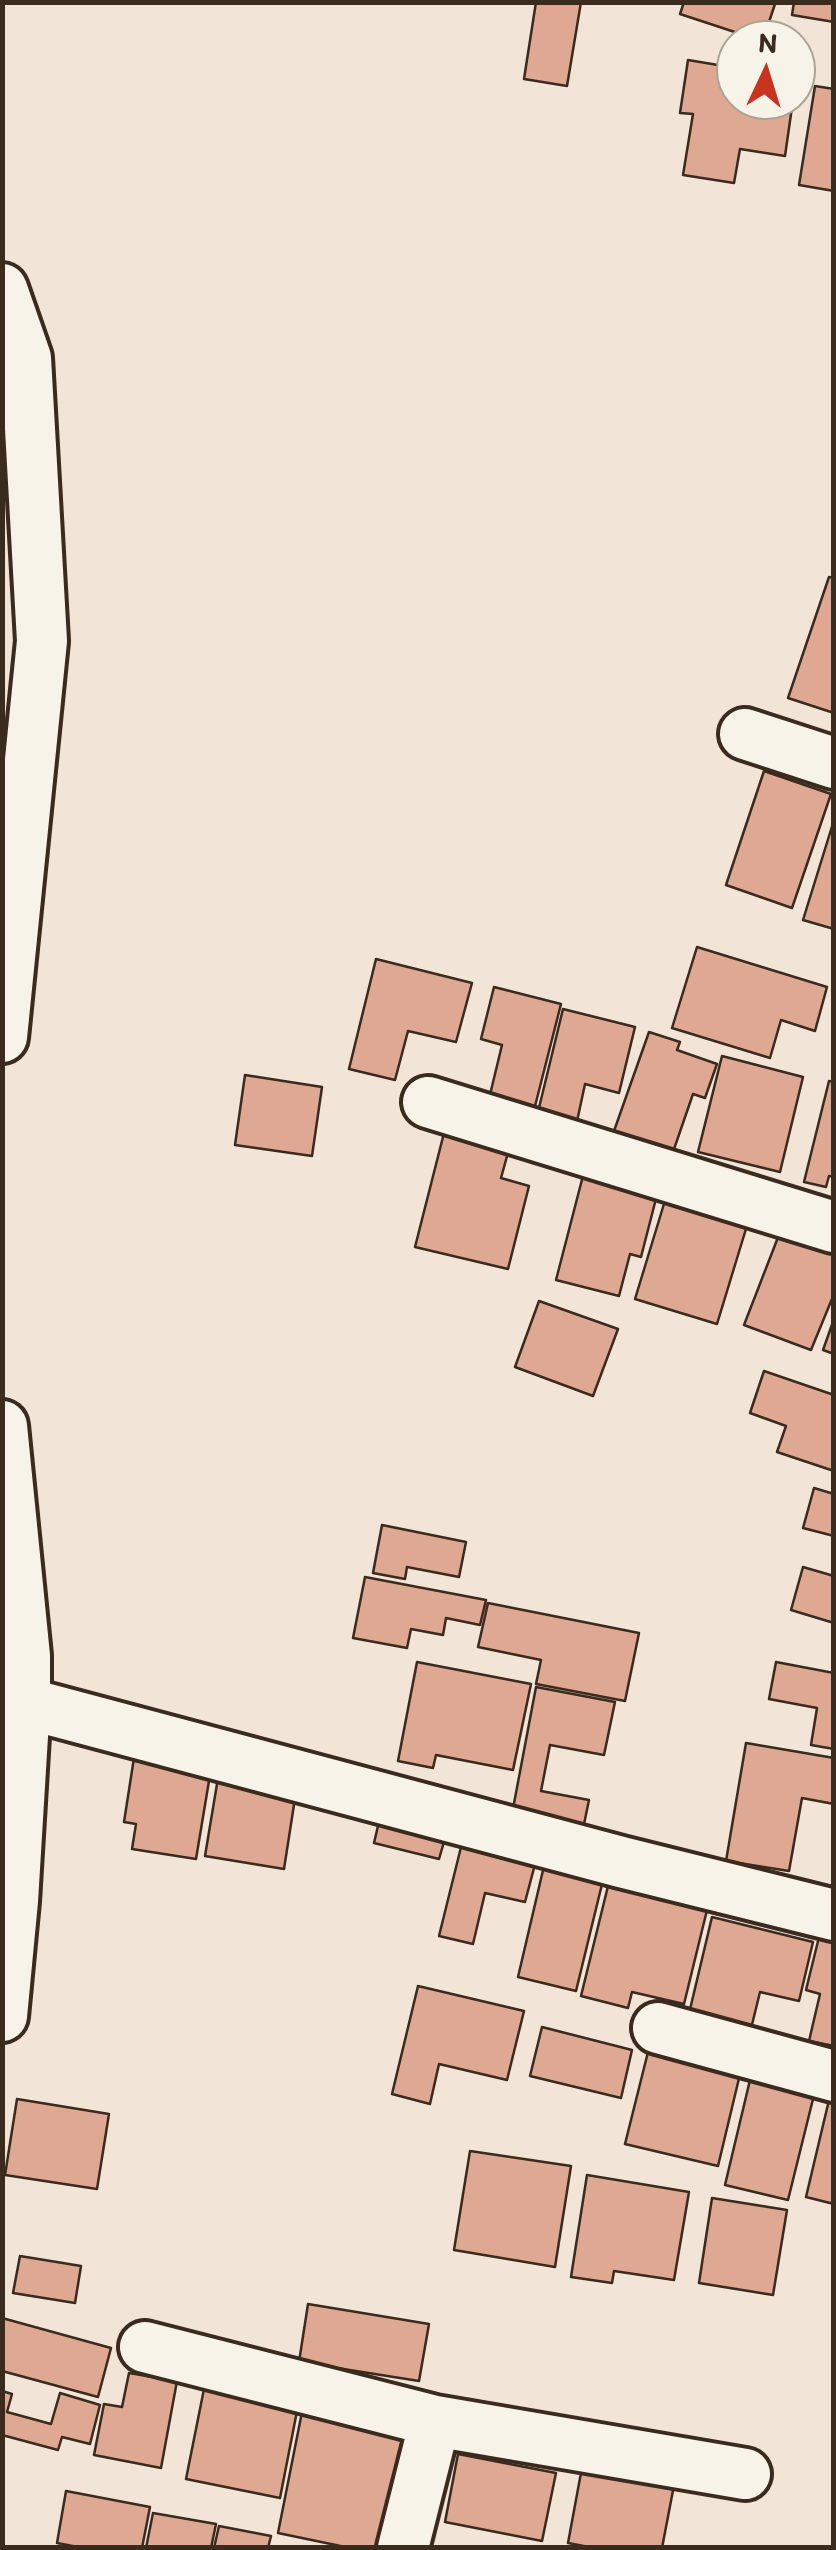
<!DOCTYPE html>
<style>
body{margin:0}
#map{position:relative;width:836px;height:2550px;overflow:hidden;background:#f2e4d7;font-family:Itim,sans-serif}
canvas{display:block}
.frame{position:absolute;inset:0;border:5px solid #3b2a1e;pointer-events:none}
.north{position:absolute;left:716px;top:20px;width:100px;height:100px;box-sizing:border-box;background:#f7f3e8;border:2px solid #aca397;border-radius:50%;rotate:4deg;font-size:28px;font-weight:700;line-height:40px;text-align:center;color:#3b2a1e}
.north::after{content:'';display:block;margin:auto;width:35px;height:45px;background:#c8321e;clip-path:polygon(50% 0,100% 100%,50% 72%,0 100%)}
</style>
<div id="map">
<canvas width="836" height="2550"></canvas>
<div class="frame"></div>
<div class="north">N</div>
</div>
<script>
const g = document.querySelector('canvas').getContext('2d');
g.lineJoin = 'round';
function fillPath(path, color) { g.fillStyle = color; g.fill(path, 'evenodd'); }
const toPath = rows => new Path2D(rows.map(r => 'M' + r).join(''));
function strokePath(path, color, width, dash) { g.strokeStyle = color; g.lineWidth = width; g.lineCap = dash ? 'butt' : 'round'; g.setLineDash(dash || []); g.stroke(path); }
const building = toPath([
 [536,2,581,2,567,86,524,79,536,2],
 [684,2,771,2,775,4,763,40,759,40,680,14,684,2],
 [794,2,834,2,834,22,792,15,794,2],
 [688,60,736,68,736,100,793,100,785,156,740,149,734,183,683,175,693,114,680,113,688,60],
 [815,86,834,89,834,191,799,185,815,86],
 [829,577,834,578,834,713,788,698,829,577],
 [764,771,831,794,792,908,726,885,764,771],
 [834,820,834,929,803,920,834,820],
 [697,947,827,987,815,1031,781,1020,770,1058,672,1028,697,947],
 [376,959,472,983,456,1042,408,1031,395,1080,349,1069,376,959],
 [494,987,561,1004,533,1114,488,1103,502,1045,481,1039,494,987],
 [563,1009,635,1027,619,1093,585,1084,576,1126,537,1116,563,1009],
 [649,1032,680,1042,677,1050,717,1064,705,1098,693,1094,673,1152,614,1131,649,1032],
 [722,1056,803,1077,780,1172,698,1152,722,1056],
 [245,1075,322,1087,312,1156,235,1145,245,1075],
 [829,1081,834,1082,834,1177,829,1176,826,1187,804,1182,829,1081],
 [444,1133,509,1149,501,1178,529,1186,508,1269,415,1247,444,1133],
 [585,1168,659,1187,641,1257,630,1254,619,1296,556,1280,585,1168],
 [667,1194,749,1219,717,1324,635,1299,667,1194],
 [782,1227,834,1247,834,1294,811,1350,744,1325,782,1227],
 [539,1301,618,1329,593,1396,515,1367,539,1301],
 [834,1319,834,1354,823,1350,834,1319],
 [764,1371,834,1395,834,1471,777,1452,786,1426,750,1413,764,1371],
 [814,1488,834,1494,834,1536,803,1528,814,1488],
 [382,1525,466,1542,459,1577,407,1567,405,1579,373,1573,382,1525],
 [803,1567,834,1576,834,1623,791,1610,803,1567],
 [365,1577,486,1600,480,1625,446,1618,443,1635,411,1629,407,1648,353,1638,365,1577],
 [488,1603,639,1633,625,1701,536,1684,541,1660,478,1647,488,1603],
 [417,1662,531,1684,513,1770,436,1755,433,1768,398,1761,417,1662],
 [776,1662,834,1673,834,1749,811,1745,817,1708,769,1699,776,1662],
 [536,1687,615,1702,604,1755,550,1745,541,1791,589,1800,583,1829,512,1814,536,1687],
 [746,1743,834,1758,834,1804,802,1798,789,1871,726,1861,746,1743],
 [136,1745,213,1757,196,1859,132,1849,136,1824,124,1822,136,1745],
 [220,1766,298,1779,284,1869,205,1856,220,1766],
 [381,1813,448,1828,439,1859,374,1843,381,1813],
 [464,1835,538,1853,525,1902,485,1893,473,1944,439,1936,464,1835],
 [544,1866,603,1880,576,1991,518,1977,544,1866],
 [609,1882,708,1906,684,2004,632,1992,628,2008,581,1996,609,1882],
 [712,1917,813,1942,799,2001,760,1992,749,2037,687,2022,712,1917],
 [819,1937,834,1940,834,2046,809,2041,820,1994,806,1990,819,1937],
 [418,1986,524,2011,507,2080,439,2064,430,2104,392,2094,418,1986],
 [542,2027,632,2050,621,2098,530,2076,542,2027],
 [649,2048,741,2070,718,2166,625,2144,649,2048],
 [750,2080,814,2095,788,2200,725,2185,750,2080],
 [17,2099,109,2114,97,2189,5,2175,17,2099],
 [829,2100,834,2101,834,2204,806,2197,829,2100],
 [470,2151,571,2166,555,2267,454,2250,470,2151],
 [587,2175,689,2192,674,2280,614,2271,612,2283,571,2277,587,2175],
 [712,2198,787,2210,773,2295,699,2283,712,2198],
 [20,2256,81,2266,75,2303,13,2293,20,2256],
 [308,2304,429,2324,419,2381,299,2362,308,2304],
 [2,2318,111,2348,98,2397,2,2371,2,2318],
 [129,2373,177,2381,161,2468,94,2455,104,2404,122,2407,129,2373],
 [204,2389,298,2406,280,2498,186,2479,204,2389],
 [2,2391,12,2394,7,2412,51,2424,60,2393,100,2405,90,2444,62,2437,58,2450,2,2435,2,2391],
 [303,2407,419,2430,396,2548,350,2548,278,2533,303,2407],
 [458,2454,556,2473,542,2541,445,2522,458,2454],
 [583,2462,675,2480,662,2548,594,2548,568,2543,583,2462],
 [66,2491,150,2507,142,2548,83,2548,57,2543,66,2491],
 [153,2513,216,2524,211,2548,146,2548,153,2513],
 [219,2526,271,2536,268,2548,214,2548,219,2526]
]);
const street = toPath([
 [2,289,26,358,42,641,2,1037],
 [745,734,834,763],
 [428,1102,834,1227],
 [2,1426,25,1656,25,1703,13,1901,2,2016],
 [25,1703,621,1862,834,1915],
 [658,2028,834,2076],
 [145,2347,435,2421,745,2474],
 [403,2548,435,2421]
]);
fillPath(building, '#dea893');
strokePath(building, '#3b2a1e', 2.5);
strokePath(street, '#3b2a1e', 58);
strokePath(street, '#f7f3e8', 50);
</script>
